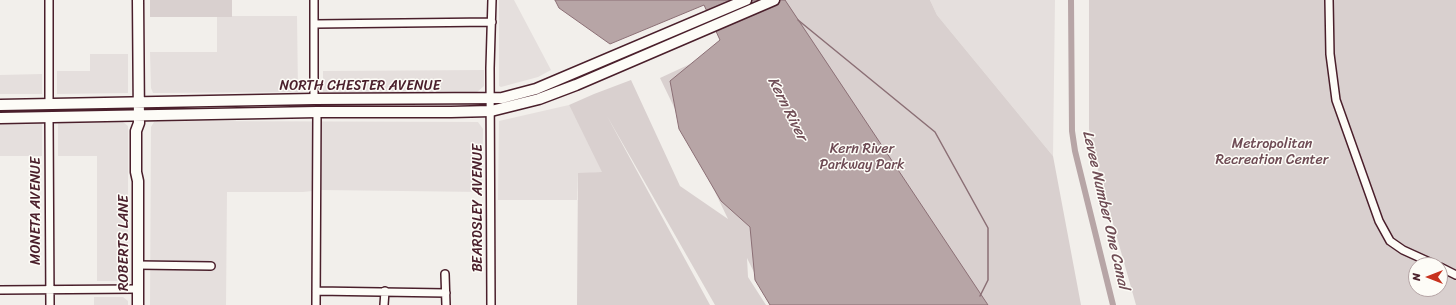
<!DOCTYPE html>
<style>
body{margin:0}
#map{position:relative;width:1456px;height:305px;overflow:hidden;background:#f2efeb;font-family:Sriracha,sans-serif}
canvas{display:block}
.north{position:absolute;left:1408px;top:257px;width:40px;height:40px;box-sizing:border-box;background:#fdfcf7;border:1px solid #b5a4a5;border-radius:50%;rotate:270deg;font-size:11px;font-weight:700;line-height:16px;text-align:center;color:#4a1f2b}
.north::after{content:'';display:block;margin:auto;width:14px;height:18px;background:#c8321e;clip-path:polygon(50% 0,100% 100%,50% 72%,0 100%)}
</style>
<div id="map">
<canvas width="1456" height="305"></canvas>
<div class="north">N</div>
</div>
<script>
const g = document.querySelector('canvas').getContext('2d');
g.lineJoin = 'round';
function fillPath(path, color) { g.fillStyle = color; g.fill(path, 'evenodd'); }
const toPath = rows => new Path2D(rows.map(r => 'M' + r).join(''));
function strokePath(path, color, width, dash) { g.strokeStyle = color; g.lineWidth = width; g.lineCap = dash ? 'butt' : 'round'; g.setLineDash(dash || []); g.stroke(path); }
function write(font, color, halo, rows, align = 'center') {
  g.font = font + ' Sriracha,sans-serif'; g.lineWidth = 3; g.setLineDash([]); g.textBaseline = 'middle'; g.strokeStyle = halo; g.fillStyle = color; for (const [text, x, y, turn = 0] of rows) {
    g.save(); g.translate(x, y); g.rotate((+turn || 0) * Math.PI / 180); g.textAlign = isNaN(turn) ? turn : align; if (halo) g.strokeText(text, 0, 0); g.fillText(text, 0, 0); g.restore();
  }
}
const built = toPath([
 [499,0,514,0,551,70,538,77,501,87,499,86],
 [930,0,1055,0,1053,156,937,15],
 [217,16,297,16,298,92,153,93,151,88,150,52,217,52],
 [90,54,128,54,128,93,57,94,57,71,90,71],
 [484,70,484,86,476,93,323,92,323,71],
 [42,74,42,94,0,94,0,75],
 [569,105,603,172,578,174,577,200,498,200,499,121],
 [193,121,478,122,483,129,482,192,322,190,303,192,227,192,226,305,150,305,151,127,154,122],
 [123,122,128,126,128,276,125,281,97,281,97,156,58,156,58,123],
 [0,123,42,123,42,156,0,156],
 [94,297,123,297,128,301,128,305,94,305]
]);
const green = toPath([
 [150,0,232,0,232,17,150,17],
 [707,0,930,0,937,15,1053,156,1081,305,770,305,747,258,748,277,766,305,715,305,607,116,710,305,577,305,578,173,602,172,569,105,594,94,631,80,680,186,728,219,660,78,729,46],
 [1089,0,1456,0,1456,305,1136,305,1096,163,1089,129],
 [1416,265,1440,265,1440,289,1416,289]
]);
const water = toPath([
 [555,0,785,0,988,305,770,305,755,280,750,227,721,201,679,129,670,81,720,40,704,5,610,44,559,8,555,0]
]);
const stream = toPath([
 [798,20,935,132,988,228,988,280,980,296]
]);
const canal = toPath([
 [1071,0,1072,131,1075,151,1113,305]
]);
const street = toPath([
 [1329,0,1330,54,1336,100,1379,221,1390,241,1403,250,1436,265],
 [315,24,492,22],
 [314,99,314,0],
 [49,105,49,0],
 [49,118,50,305],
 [138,265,211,266],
 [1440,267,1456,275],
 [445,274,446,305],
 [0,290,138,289],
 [316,291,446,293],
 [316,305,317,112],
 [384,305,385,291],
 [491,305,490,68,492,0]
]);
const secondary = toPath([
 [0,105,314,99,502,98,536,89,746,0],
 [0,118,317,112,451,112,491,111,539,99,576,85,774,0],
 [138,305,138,181,136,172,136,131,139,123,138,0]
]);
const streetNames = [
 ["NORTH CHESTER AVENUE",360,86],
 ["BEARDSLEY AVENUE",478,208,-90],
 ["MONETA AVENUE",36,211,-90],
 ["ROBERTS LANE",124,243,-90]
];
const parkNames = [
 ["Metropolitan",1272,144],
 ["Recreation Center",1272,160],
 ["Kern River",862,149],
 ["Parkway Park",862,165]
];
const waterNames = [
 ["Kern River",787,109,63],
 ["Levee Number One Canal",1105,210,77]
];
fillPath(built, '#e5dfdd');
fillPath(green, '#d9d0cf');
fillPath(water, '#b7a5a6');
strokePath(water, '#8b6f75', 1);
strokePath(stream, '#8b6f75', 1.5);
strokePath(canal, '#b7a5a6', 6);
strokePath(street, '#4a1f2b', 10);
strokePath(secondary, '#4a1f2b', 13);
strokePath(street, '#fdfcf7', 7);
strokePath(secondary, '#fdfcf7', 10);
write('14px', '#4a1f2b', '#fdfcf7', streetNames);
write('14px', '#6e4b54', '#fdfcf7', parkNames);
write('italic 15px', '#704e56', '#fdfcf7', waterNames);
</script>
